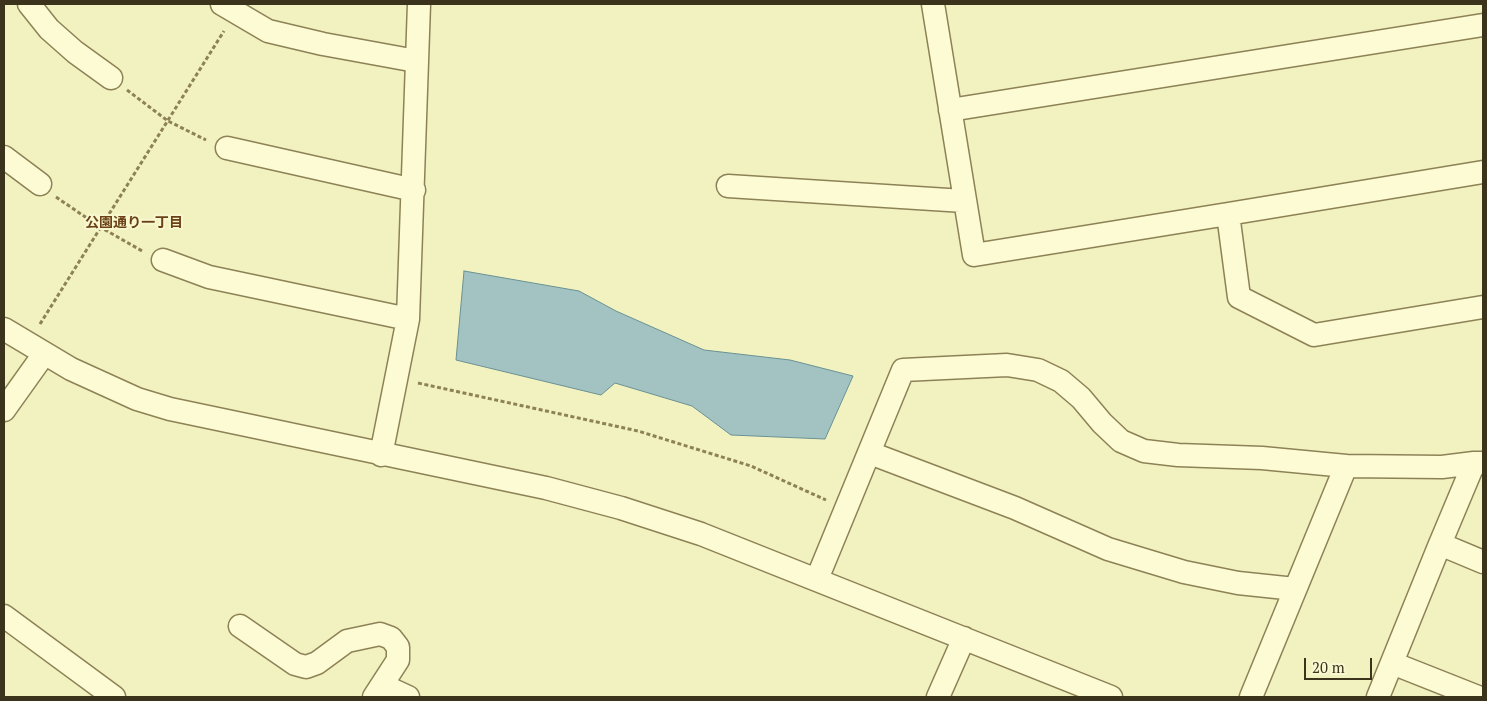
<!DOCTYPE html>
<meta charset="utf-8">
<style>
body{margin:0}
#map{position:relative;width:1487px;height:701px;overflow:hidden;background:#f2f1c0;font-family:"PT Serif",serif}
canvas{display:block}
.frame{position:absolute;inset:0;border:5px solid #3b331c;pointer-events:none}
.scale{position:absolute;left:1304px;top:658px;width:68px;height:22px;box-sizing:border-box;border:2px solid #3b331c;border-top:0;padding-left:6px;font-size:15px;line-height:18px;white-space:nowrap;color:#3b331c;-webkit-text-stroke:4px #f8f8d0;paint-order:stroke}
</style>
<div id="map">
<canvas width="1487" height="701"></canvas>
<div class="frame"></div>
<div class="scale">20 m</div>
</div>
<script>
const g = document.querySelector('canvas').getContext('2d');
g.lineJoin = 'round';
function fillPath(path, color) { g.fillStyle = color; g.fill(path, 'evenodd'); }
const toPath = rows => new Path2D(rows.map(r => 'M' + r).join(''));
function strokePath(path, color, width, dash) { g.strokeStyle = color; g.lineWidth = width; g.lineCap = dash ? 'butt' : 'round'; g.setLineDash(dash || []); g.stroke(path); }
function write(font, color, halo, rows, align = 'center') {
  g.font = font + ' "PT Serif","Noto Sans JP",serif'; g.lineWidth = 4; g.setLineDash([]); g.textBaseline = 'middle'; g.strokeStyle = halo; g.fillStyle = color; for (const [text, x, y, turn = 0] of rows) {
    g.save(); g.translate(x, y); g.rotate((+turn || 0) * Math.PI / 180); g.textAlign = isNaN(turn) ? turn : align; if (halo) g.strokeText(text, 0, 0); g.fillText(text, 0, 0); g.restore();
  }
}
const water = toPath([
 [464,271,579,291,616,311,704,350,790,360,853,376,825,439,731,435,692,406,615,383,601,395,456,360,464,271]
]);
const path = toPath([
 [127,90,168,121,206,140],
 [56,197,100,227,144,252],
 [40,324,224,31],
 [418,383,638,431,751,466,826,500]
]);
const minor = toPath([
 [29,4,49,29,75,52,111,78],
 [222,4,268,31,323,44,416,61],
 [933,4,974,255,1228,214],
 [950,110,1483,25],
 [227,148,414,190],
 [4,157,40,184],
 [1483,172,1228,214,1239,297,1314,335,1483,307],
 [728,186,964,201],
 [163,260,209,277,408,319],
 [4,329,71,369,137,399,170,409,546,488,621,508,701,534,1111,697],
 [4,410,44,354],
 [870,453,1015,508,1108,549,1184,572,1238,583,1295,589],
 [381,455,408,319,419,4],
 [1483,463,1474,463,1440,544,1483,562],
 [817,579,903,370,1007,365,1038,370,1061,381,1081,398,1102,423,1121,441,1144,451,1178,455,1262,458,1346,466],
 [4,616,114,697],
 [240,626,295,664,306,667,317,663,347,641,380,634,391,638,398,647,398,660,374,697],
 [1392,663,1478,697],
 [382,685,408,697],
 [938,697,964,638],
 [1251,697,1346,466,1442,467,1474,463],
 [1378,697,1440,544]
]);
const neighbourhoodNames = [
 ["公園通り一丁目",134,223]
];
fillPath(water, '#a3c3c3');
strokePath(water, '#699192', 1);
strokePath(minor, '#8d8256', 25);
strokePath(path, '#8d8256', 3, [4, 2.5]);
strokePath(minor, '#fcfbd4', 22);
write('bold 14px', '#6b4017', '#f8f8d0', neighbourhoodNames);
</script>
